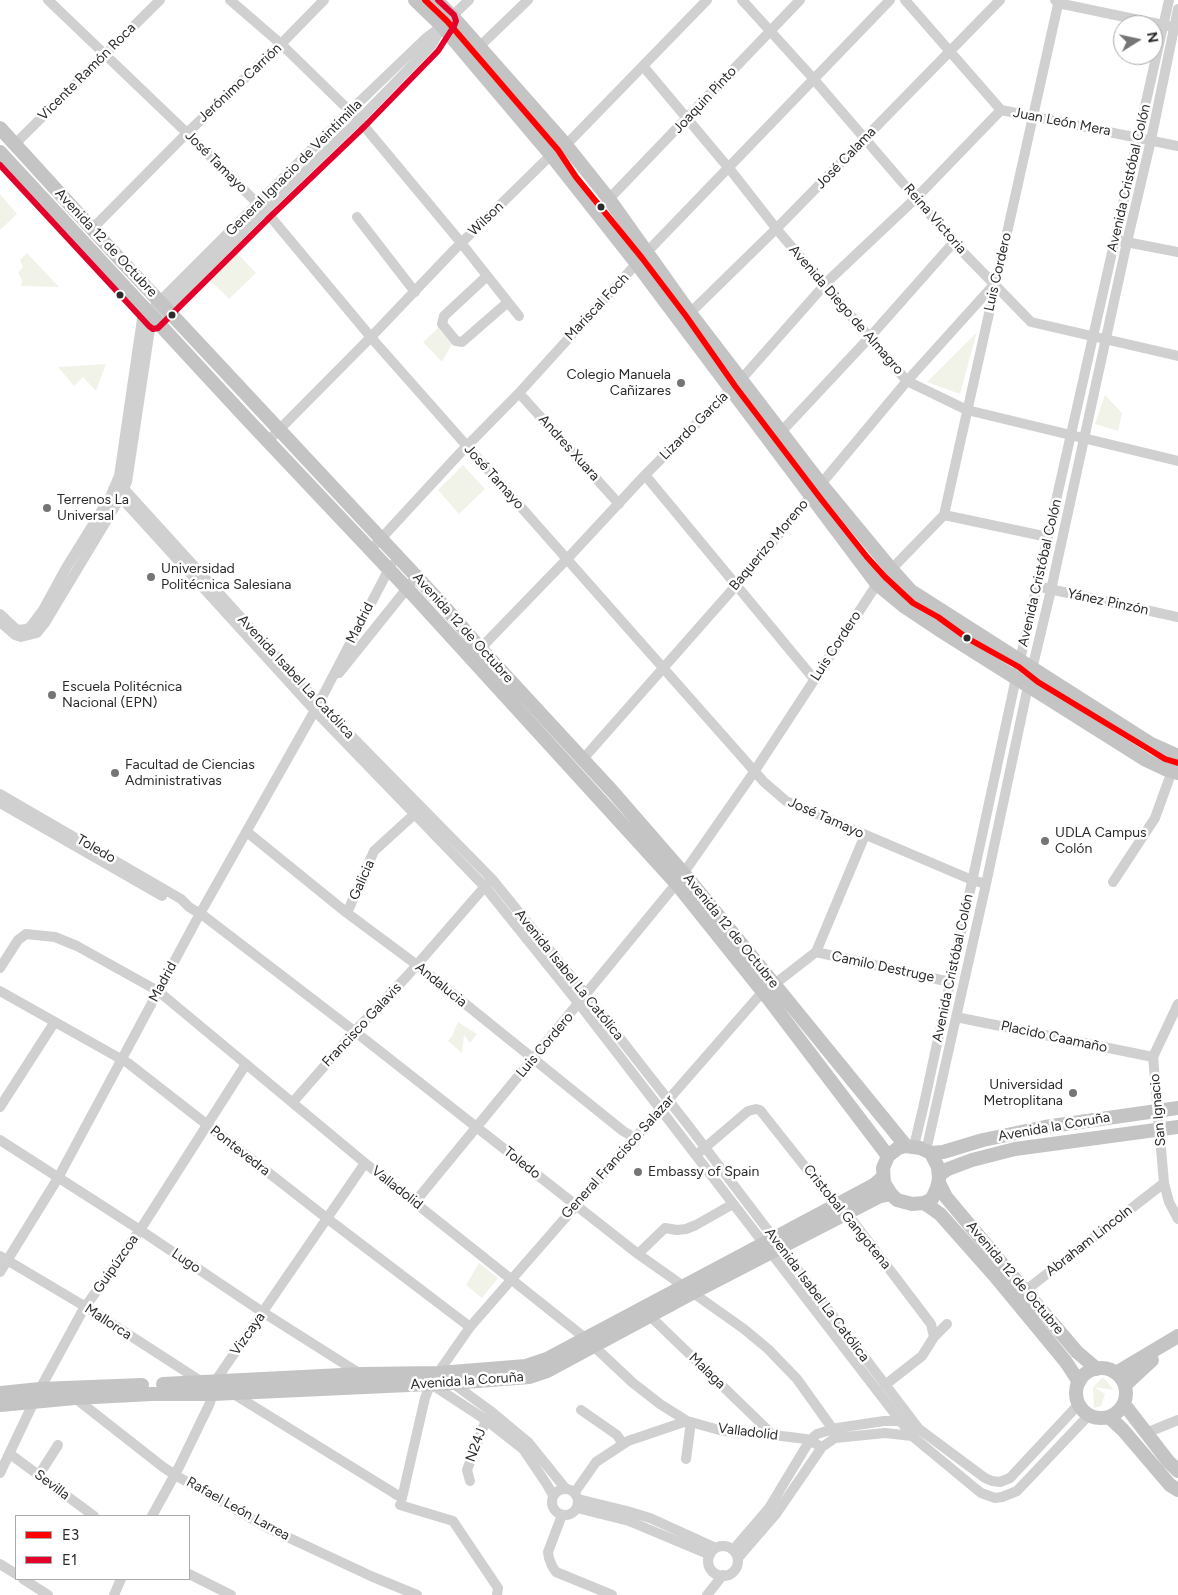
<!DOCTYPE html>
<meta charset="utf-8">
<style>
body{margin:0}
#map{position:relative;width:1178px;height:1595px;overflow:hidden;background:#fff;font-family:Figtree,sans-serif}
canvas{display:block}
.legend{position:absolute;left:15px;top:1515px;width:175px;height:65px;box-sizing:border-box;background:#fff;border:1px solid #aaa;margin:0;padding:6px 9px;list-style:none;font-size:15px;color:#2b2b2b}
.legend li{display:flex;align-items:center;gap:10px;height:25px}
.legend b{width:25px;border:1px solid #aaa}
.north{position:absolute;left:1113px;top:15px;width:50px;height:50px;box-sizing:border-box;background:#fff;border:1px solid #aaa;border-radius:50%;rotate:80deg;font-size:14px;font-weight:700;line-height:20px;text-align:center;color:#2b2b2b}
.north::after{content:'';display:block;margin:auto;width:18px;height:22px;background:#757575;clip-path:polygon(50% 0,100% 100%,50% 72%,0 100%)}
</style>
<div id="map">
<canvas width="1178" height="1595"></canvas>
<ul class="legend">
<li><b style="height:6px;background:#f00"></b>E3</li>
<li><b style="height:6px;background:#e4002b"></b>E1</li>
</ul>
<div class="north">N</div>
</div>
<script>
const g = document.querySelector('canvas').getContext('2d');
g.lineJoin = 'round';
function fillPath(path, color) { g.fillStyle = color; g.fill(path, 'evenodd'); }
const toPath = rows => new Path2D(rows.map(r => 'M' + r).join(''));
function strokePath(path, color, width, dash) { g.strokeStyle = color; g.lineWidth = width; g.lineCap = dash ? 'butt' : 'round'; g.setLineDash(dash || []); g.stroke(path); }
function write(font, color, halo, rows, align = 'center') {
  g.font = font + ' Figtree,sans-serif'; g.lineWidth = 5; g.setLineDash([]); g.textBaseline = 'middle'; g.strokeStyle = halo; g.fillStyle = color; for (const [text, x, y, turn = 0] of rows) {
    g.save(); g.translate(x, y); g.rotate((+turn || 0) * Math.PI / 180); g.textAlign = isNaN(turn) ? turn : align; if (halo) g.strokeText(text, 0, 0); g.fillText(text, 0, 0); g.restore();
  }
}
const green = toPath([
 [0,194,17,214,0,230],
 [27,253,59,287,21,286,22,280,18,273,23,267,20,260],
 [237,253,256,273,229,299,209,279],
 [438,328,452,344,442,362,423,342],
 [977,332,960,394,927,382],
 [106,364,96,391,83,377,74,386,58,367],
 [1105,395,1122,413,1118,431,1095,424],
 [463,465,485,489,459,514,438,490],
 [458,1022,477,1034,470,1043,464,1035,462,1053,448,1041,452,1036],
 [479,1263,498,1278,482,1298,466,1285],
 [1103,1377,1114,1390,1094,1387,1105,1394,1101,1406,1094,1408,1093,1387]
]);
const minor = toPath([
 [48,0,187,133,269,215,375,342,764,782,786,801,972,880,986,884],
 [230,0,281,44,359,120,458,239,519,316],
 [742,0,811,76,957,246,1031,322,1178,356],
 [905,0,1001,110,1178,146],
 [1055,0,1058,3,1168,26],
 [479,47,528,0],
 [643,66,732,172,779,232,907,381,967,410,1178,461],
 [15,144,160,0],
 [609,199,800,0],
 [357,217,415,292],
 [92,229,187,133,281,44,324,0],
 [1121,241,1178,252],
 [487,276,444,316,442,324,456,341,462,342,508,302],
 [690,313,779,226,1000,0],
 [519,393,619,504],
 [781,432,869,338,954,242],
 [268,441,371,337,454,250,551,155,566,145,707,0],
 [645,475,814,679],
 [117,481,319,703,492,879,586,995,688,1125,919,1429,985,1478,992,1481,1000,1482,1010,1478,1079,1404],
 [113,489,315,711,485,887,584,1010,912,1436,981,1493,995,1498,1002,1497,1017,1491,1089,1415],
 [944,515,1048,537],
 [377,543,461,452,519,393,647,252,890,0],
 [1045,588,1178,617],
 [0,614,17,630,27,629,31,626,43,610,66,568,110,497,119,476,142,319,353,108,426,38,438,29],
 [0,622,15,635,21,637,37,633,45,623,116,505,127,482,150,329,155,320,264,211,359,120,431,46,442,26,469,0],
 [476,653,567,559,645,475,745,375,828,281,916,198,1001,110],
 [339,673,417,576],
 [583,759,740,581,907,381,990,289,995,286],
 [0,794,181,899,189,907,204,916,358,1034,638,1254,744,1329,768,1349,797,1379,832,1428,835,1438],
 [0,803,162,896],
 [247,832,347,913,417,965,623,1131,635,1138],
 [1113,882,1155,818,1172,771],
 [347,913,374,851,419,810],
 [816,952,950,982],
 [0,968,18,940,26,934,55,937,77,946,158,991,365,1163,585,1338,633,1383,660,1404,687,1421,723,1431,773,1435,806,1439,822,1447],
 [0,991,128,1063,324,1216,470,1327],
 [1178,1004,1153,1057,1164,1183,1169,1202,1178,1219],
 [956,1017,1153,1057],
 [293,1102,355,1031,408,975,488,883],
 [0,1107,54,1023],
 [0,1140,140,1230,261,1311,362,1375],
 [914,1146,924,1104,1016,678,1169,0],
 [701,1151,748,1111,756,1109,760,1110,829,1197,852,1220,931,1324,934,1337,922,1356,885,1385],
 [926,1151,986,884,1028,686,1051,590,1127,242,1151,140,1178,9],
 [415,1202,676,884,754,772,877,584,944,515,1059,0],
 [638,1254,665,1228,677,1230,686,1229,696,1225,733,1204],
 [0,1256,86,1307,202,1382],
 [0,1272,58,1178,197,919,319,703,391,565],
 [1021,1294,1164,1183],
 [647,1311,650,1316,773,1435],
 [934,1337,947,1324],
 [451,1382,492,1412,528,1442,565,1488],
 [431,1384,486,1420,523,1449,546,1483,553,1495],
 [232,1393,402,1498,425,1398,431,1383,470,1327,758,997,816,952,865,835],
 [75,1398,163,1467,175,1475,268,1528,373,1577,417,1595],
 [581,1410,617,1435,623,1444],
 [1146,1433,1178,1420],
 [10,1454,94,1516],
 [686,1459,691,1422],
 [0,1473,40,1389,83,1310,140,1230,246,1064],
 [39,1475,58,1445],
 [470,1481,467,1470,486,1420,489,1417],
 '552 1502a13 13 0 1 1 26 0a13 13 0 1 1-26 0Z',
 [575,1492,596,1462,628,1441,687,1421],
 [578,1499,627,1511,650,1518,716,1548],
 [400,1505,453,1521,498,1588,497,1595],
 [577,1508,629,1521,710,1555],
 [562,1515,548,1552,549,1558,552,1566,556,1572,612,1595],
 [152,1516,179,1467,210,1403,216,1380,365,1163],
 '708 1561a15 15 0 1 1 30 0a15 15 0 1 1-30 0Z',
 [733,1550,769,1508,810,1440,817,1434,837,1428,884,1421,905,1421],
 [738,1558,776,1514,822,1447,835,1438,885,1433,912,1436],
 [0,1564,16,1574],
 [189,1574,231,1595],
 [23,1579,48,1595],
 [114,1595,121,1579],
 [707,1595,723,1575]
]);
const major = toPath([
 [415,0,442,26,551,155,637,264,877,584,905,607,938,629,1146,760,1165,769,1178,773],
 [436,0,452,16,566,145,609,199,690,313,821,484,892,570,911,591,1151,744,1178,756],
 [0,128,116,255,442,604,481,649,613,792,686,876,906,1146],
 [0,152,247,419,416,598,675,882,771,1002,888,1156],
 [906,1146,920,1148,931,1153,938,1167,939,1179,937,1188,932,1199,924,1203,912,1204,897,1200,891,1194,884,1183,883,1168,888,1156,898,1148,906,1146],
 [931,1153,943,1152,983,1140,1045,1127,1178,1108],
 [939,1175,948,1169,972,1160,1015,1149,1178,1127],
 [939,1183,946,1197,1014,1278,1077,1352,1097,1369],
 [924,1203,940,1214,995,1276,1066,1362,1079,1382],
 '1076 1393a25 25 0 1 1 50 0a25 25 0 1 1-50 0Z',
 [1116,1373,1178,1336],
 [163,1384,362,1374,439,1373,526,1366,547,1359,874,1185,883,1177],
 [1125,1385,1152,1360],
 [0,1393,40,1389,142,1385],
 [1124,1404,1168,1461,1178,1471],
 [0,1405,75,1398,152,1394,213,1394,452,1383,529,1377,547,1371,694,1292,880,1196,891,1194],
 [1109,1417,1123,1430,1170,1485,1178,1490]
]);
const bus1 = toPath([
 [425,0,447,21,558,150,576,177,642,258,686,316,735,386,821,499,867,557,885,577,913,603,938,617,967,638,1019,667,1038,682,1165,759,1178,763]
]);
const bus2 = toPath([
 [0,165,149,326,153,329,158,328,270,217,365,126,438,51,454,26,456,21,454,15,438,0]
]);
const markers = [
 [601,207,4.5,"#2b2b2b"],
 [120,295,4.5,"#2b2b2b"],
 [172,315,4.5,"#2b2b2b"],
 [681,383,5,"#757575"],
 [47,508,5,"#757575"],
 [151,577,5,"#757575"],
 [967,638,4.5,"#2b2b2b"],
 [52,695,5,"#757575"],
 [115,773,5,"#757575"],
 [1045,841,5,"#757575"],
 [1073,1093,5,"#757575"],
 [638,1172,5,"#757575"]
];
const streetNames = [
 ["Vicente Ramón Roca",87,72,-45],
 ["Jerónimo Carrión",240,83,-43],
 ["Joaquin Pinto",705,100,-47],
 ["Juan León Mera",1062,122,11],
 ["José Calama",846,158,-46],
 ["José Tamayo",216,162,45],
 ["General Ignacio de Veintimilla",294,168,-45],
 ["Avenida Cristóbal Colón",1129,178,-77],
 ["Wilson",486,219,-44],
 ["Reina Victoria",935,219,49],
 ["Avenida 12 de Octubre",106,243,47],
 ["Luis Cordero",998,272,-77],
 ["Mariscal Foch",597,307,-47],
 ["Avenida Diego de Almagro",846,310,49],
 ["Lizardo García",694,426,-45],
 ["Andres Xuara",569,448,48],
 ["José Tamayo",494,477,48],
 ["Baquerizo Moreno",769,545,-50],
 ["Avenida Cristóbal Colón",1040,573,-77],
 ["Yánez Pinzón",1108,602,12],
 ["Madrid",360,623,-63],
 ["Avenida 12 de Octubre",463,628,48],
 ["Luis Cordero",836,646,-57],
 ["Avenida Isabel La Católica",296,677,47],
 ["José Tamayo",826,818,24],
 ["Toledo",96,849,30],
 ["Galicia",362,880,-66],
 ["Avenida 12 de Octubre",731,931,51],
 ["Camilo Destruge",883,967,12],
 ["Avenida Cristóbal Colón",953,968,-78],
 ["Avenida Isabel La Católica",569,975,51],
 ["Madrid",163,982,-62],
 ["Andalucia",441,985,39],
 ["Francisco Galavis",362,1025,-47],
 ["Placido Caamaño",1054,1037,12],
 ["Luis Cordero",545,1045,-50],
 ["San Ignacio",1158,1110,-95],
 ["Avenida la Coruña",1054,1127,-10],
 ["Pontevedra",240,1151,38],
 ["General Francisco Salazar",618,1157,-48],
 ["Toledo",522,1163,38],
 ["Valladolid",397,1188,38],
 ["Cristobal Gangotena",847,1217,51],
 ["Abraham Lincoln",1089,1241,-38],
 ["Lugo",186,1261,34],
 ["Guipúzcoa",116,1264,-55],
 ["Avenida 12 de Octubre",1015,1278,50],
 ["Avenida Isabel La Católica",817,1295,53],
 ["Mallorca",108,1322,33],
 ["Vizcaya",248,1334,-55],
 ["Malaga",707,1371,44],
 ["Avenida la Coruña",467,1381,-4],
 ["Valladolid",748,1432,7],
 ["N24J",476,1445,-70],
 ["Sevilla",52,1485,37],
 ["Rafael León Larrea",238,1509,29]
];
const poiNames = [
 ["Colegio Manuela",671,375,"right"],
 ["Cañizares",671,391,"right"],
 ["Terrenos La",57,500],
 ["Universal",57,516],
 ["Universidad",161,569],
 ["Politécnica Salesiana",161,585],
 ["Escuela Politécnica",62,687],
 ["Nacional (EPN)",62,703],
 ["Facultad de Ciencias",125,765],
 ["Administrativas",125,781],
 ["UDLA Campus",1055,833],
 ["Colón",1055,849],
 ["Universidad",1063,1085,"right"],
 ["Metroplitana",1063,1101,"right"],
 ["Embassy of Spain",648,1172]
];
fillPath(green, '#f1f3e9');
strokePath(minor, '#d0d0d0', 10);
strokePath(major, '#c4c4c4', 14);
strokePath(bus1, '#f00', 6);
strokePath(bus2, '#e4002b', 6);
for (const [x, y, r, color] of markers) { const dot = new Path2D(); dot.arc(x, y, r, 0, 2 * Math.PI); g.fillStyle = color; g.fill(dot); strokePath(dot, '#fff', 2); }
write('14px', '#2b2b2b', '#fff', streetNames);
write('14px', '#2b2b2b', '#fff', poiNames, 'left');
</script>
